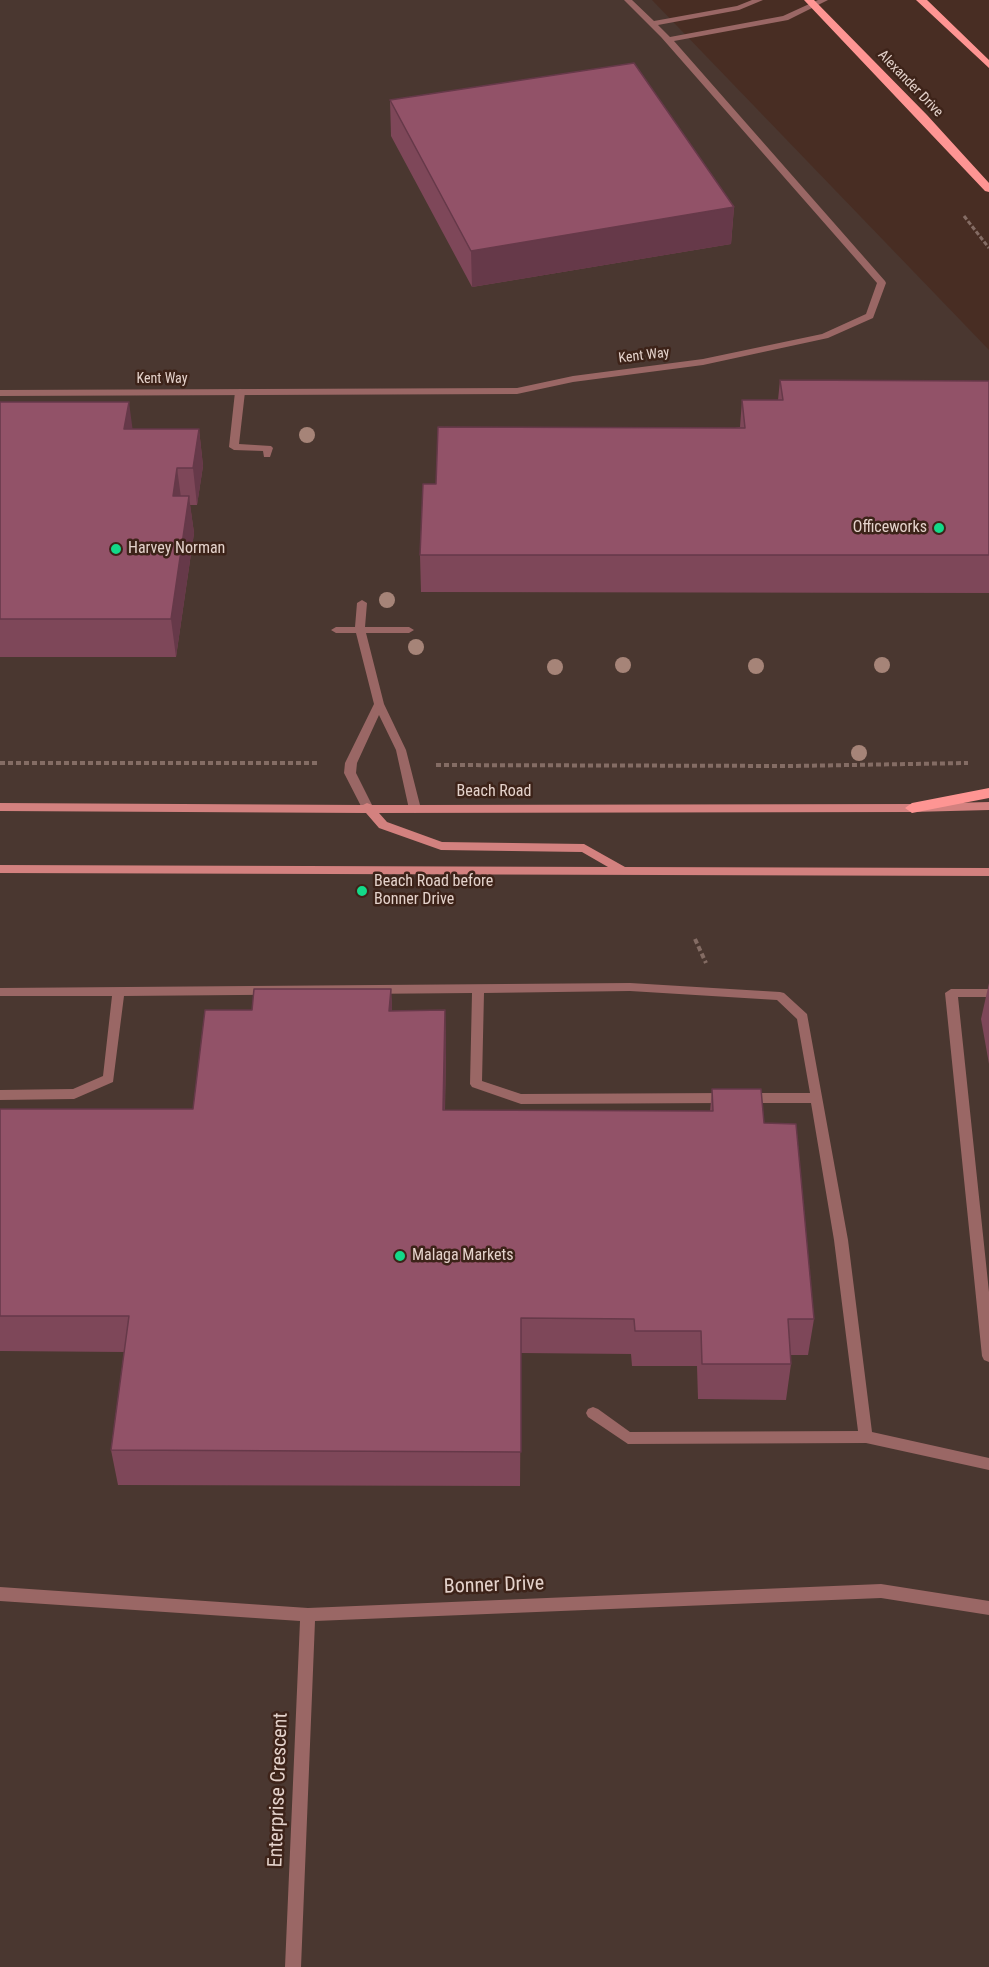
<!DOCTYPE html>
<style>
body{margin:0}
canvas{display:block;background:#482d23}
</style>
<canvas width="989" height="1967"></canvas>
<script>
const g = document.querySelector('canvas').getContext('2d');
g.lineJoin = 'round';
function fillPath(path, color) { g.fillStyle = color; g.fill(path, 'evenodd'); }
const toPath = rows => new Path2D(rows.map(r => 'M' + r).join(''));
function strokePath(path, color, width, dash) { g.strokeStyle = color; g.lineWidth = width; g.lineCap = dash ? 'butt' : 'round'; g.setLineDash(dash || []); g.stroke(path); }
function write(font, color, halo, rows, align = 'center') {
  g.font = font + ' "Roboto Condensed",sans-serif'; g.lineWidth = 5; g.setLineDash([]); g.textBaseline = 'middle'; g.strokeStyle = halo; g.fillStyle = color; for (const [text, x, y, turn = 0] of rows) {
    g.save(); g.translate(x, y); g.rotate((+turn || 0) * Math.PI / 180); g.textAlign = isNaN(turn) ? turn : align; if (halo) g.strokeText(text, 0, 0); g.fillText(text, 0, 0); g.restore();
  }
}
const industrial = toPath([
 [0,0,652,0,989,350,989,1967,0,1967]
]);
const pathFar1 = toPath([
 [964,216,989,248]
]);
const path = toPath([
 [0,763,320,763],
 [436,765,792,766,968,763],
 [695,939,706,963]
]);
const lane = toPath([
 [240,389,245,392,239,444,271,446,273,448,270,457,264,457,263,451,234,450,229,447,235,392,240,389],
 [362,600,367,603,365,627,409,627,414,630,409,633,366,633,384,704,406,750,421,809,415,813,409,809,396,750,379,715,357,763,356,773,373,807,371,810,363,810,344,773,345,763,374,704,356,633,336,633,331,630,336,627,355,627,357,603,362,600],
 [630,983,780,992,784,993,807,1014,848,1240,872,1432,989,1458,989,1470,866,1443,628,1444,588,1417,586,1413,588,1409,593,1407,598,1409,630,1432,858,1431,834,1240,811,1103,746,1103,742,1101,740,1098,742,1095,746,1093,810,1093,797,1019,777,1000,630,991,484,993,482,1081,521,1094,725,1093,729,1095,731,1098,729,1101,725,1103,521,1104,472,1087,470,1084,472,993,124,996,113,1082,74,1099,0,1100,0,1090,73,1089,103,1076,112,996,0,996,0,988,630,983],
 [951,989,989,989,989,997,958,997,989,1292,989,1362,984,1360,982,1356,945,993,951,989]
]);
const street = toPath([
 [624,0,632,0,654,21,737,6,752,0,763,0,739,10,658,25,670,37,783,16,818,0,828,0,788,20,674,41,885,281,886,283,873,318,828,338,703,365,573,382,517,394,0,396,0,390,517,388,573,376,703,359,822,334,866,314,877,283,661,37,624,0],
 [881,1584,989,1601,989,1615,881,1598,315,1621,301,1967,285,1967,300,1621,0,1601,0,1587,308,1608,881,1584]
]);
const secondary = toPath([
 [989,802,989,810,912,812,379,813,387,822,442,842,584,844,625,867,989,868,989,876,0,873,0,865,608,867,582,852,441,850,379,828,366,813,0,811,0,803,363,805,367,803,372,805,415,805,912,804,989,802]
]);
const primary = toPath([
 [804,0,814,0,927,115,989,183,989,192,985,191,804,0],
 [916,0,927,0,989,60,989,68,916,0],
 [989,788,989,798,912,813,905,808,912,803,989,788]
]);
const trees = [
 [307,435],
 [387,600],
 [416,647],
 [623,665],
 [882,665],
 [756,666],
 [555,667],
 [859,753]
];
const wall = toPath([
 [390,100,734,207,731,244,472,287,391,136],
 [780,380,989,381,989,593,421,592,420,555,436,484,740,427,742,400,778,400],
 [0,402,133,429,199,429,203,466,197,505,190,505,194,533,176,657,0,657],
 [989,983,989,1064,981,1019],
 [391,989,392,1011,445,1010,446,1048,445,1110,710,1111,712,1089,764,1123,814,1319,808,1355,791,1355,791,1364,786,1400,698,1399,697,1366,632,1366,631,1354,521,1353,520,1486,118,1485,111,1450,124,1352,0,1351,0,1109,193,1109,252,1010]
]);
const shadedWall = toPath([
 [734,207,731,244,472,287,471,251],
 [129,402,134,440,124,429],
 [199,429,203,466,197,505,193,468],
 [177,468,182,505,173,496],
 [189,496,194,533,176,657,171,619],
 [391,989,393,1027,389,1011],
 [445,1010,446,1048,444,1147,443,1110]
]);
const building = toPath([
 [634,63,734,207,471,251,390,100,634,63],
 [780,380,989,381,989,555,420,555,423,484,436,484,438,427,745,428,742,400,783,400,780,380],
 [0,402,129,402,124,429,199,429,193,468,177,468,173,496,189,496,171,619,0,619,0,402],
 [254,989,391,989,389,1011,445,1010,443,1110,713,1111,712,1089,761,1089,764,1123,796,1124,814,1319,788,1319,791,1364,702,1364,701,1331,635,1331,634,1319,521,1318,521,1452,111,1450,129,1316,0,1316,0,1109,193,1109,205,1010,252,1010,254,989]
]);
const markers = [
 [939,528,6,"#13d989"],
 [116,549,6,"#13d989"],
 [362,891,6,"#13d989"],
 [400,1256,6,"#13d989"]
];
const farStreetnames = [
 ["Alexander Drive",910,84,46],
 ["Kent Way",644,356,-7],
 ["Kent Way",162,379]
];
const poiNames = [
 ["Officeworks",927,528,"right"],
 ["Harvey Norman",128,549],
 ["Beach Road before",374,882],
 ["Bonner Drive",374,900],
 ["Malaga Markets",412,1256]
];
const streetNames = [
 ["Beach Road",494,792]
];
const nearStreetnames = [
 ["Bonner Drive",494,1586,-2],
 ["Enterprise Crescent",279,1790,-88]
];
fillPath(industrial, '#4a3730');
strokePath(pathFar1, '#846c64', 3, [4.5, 2]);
strokePath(path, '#846c64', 4, [5, 3]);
fillPath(lane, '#9a6765');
fillPath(street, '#9a6765');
fillPath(secondary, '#d3817f');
fillPath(primary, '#fe9593');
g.fillStyle = '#a68478';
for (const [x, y] of trees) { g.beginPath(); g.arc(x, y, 8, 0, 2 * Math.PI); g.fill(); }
fillPath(wall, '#7e4759');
fillPath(shadedWall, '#663949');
fillPath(building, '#925268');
strokePath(building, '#663949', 1.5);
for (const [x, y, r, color] of markers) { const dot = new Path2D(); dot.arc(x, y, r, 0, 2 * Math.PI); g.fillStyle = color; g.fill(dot); strokePath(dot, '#3d2319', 2); }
write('14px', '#e4d2cb', '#3d2319', farStreetnames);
write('16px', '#e4d2cb', '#3d2319', poiNames, 'left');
write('16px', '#e4d2cb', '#3d2319', streetNames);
write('20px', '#e4d2cb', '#3d2319', nearStreetnames);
</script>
